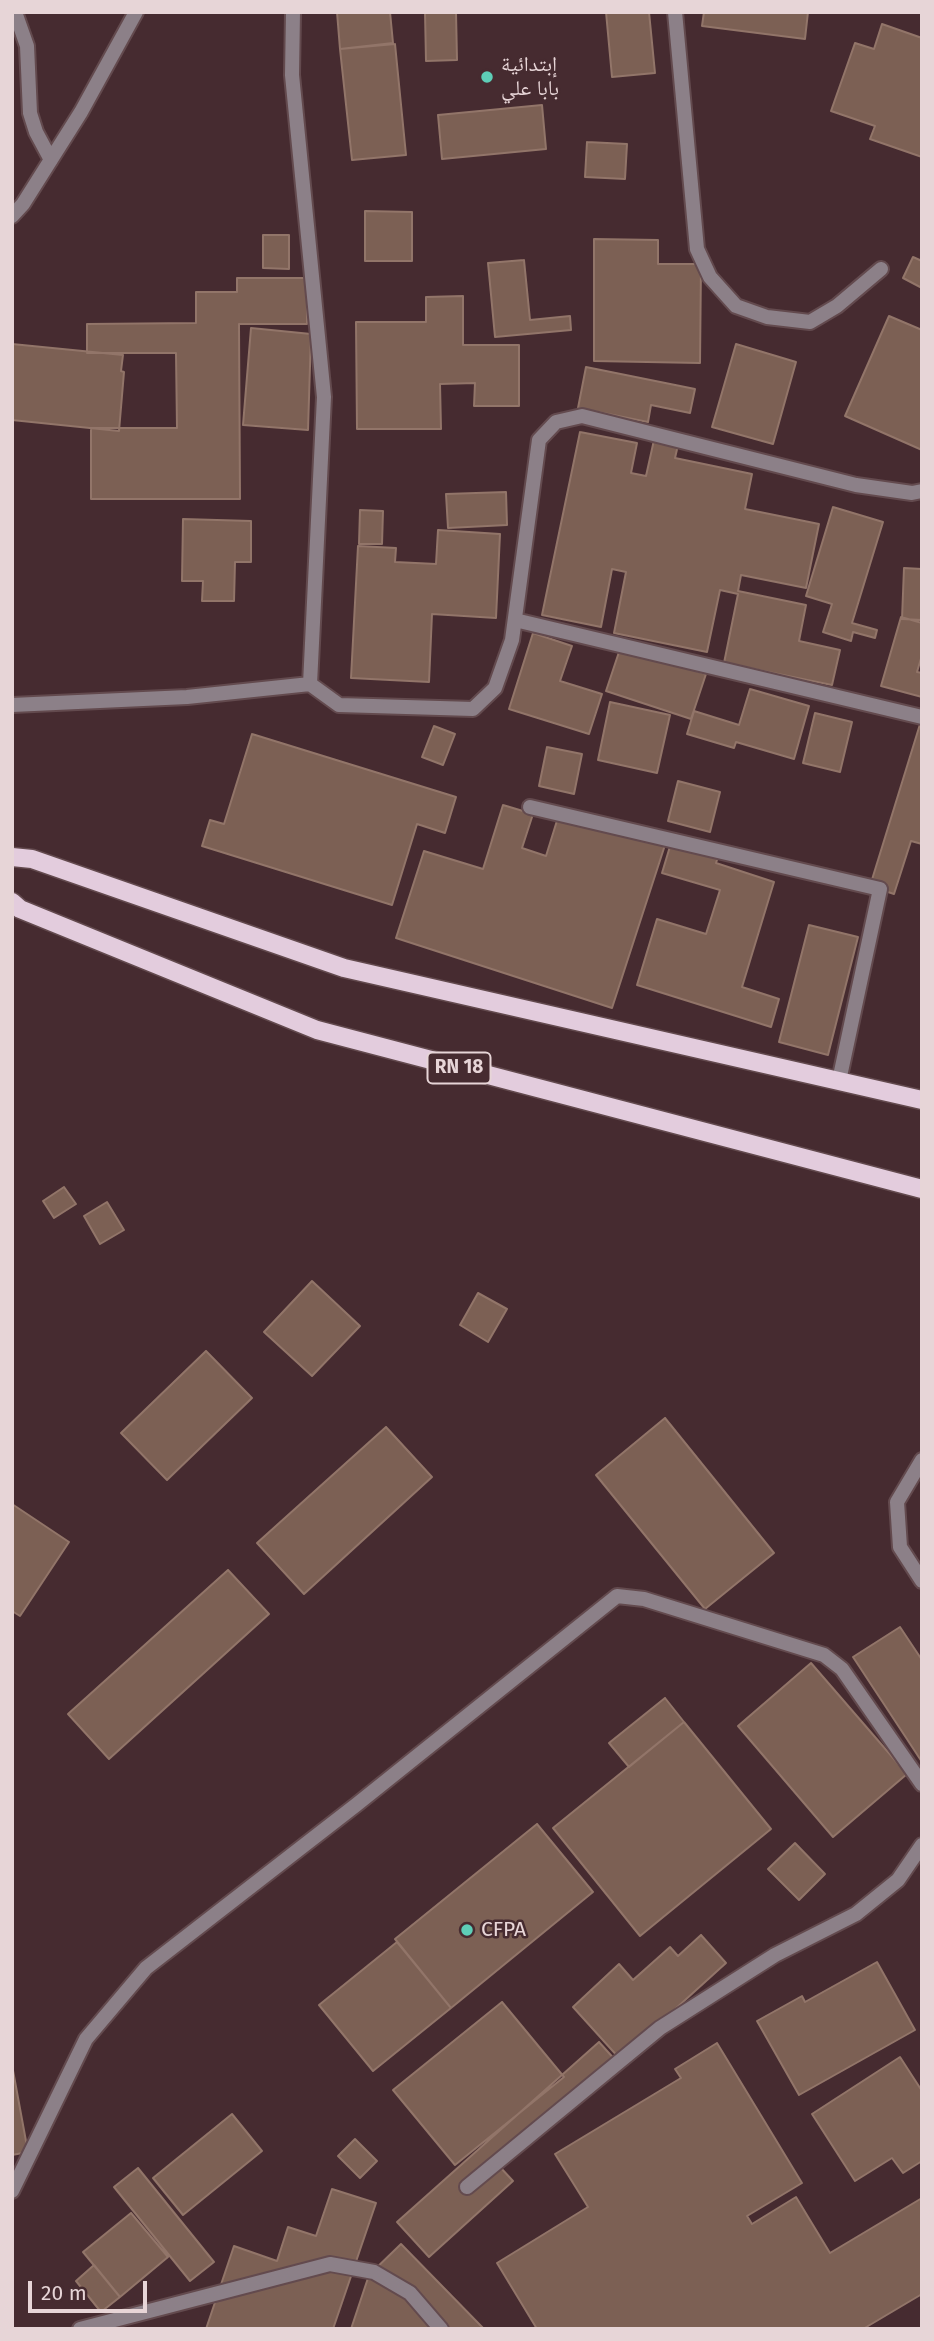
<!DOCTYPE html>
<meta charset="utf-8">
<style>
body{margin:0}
#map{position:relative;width:934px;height:2341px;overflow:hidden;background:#462b30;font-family:"Fira Sans",sans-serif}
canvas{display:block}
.frame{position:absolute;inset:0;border:14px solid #e7d5d7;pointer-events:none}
.scale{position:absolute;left:28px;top:2281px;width:119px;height:32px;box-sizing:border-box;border:4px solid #e7d5d7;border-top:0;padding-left:9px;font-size:21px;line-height:24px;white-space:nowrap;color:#e7d5d7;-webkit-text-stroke:5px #462b30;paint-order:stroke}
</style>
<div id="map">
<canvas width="934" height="2341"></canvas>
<div class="frame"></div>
<div class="scale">20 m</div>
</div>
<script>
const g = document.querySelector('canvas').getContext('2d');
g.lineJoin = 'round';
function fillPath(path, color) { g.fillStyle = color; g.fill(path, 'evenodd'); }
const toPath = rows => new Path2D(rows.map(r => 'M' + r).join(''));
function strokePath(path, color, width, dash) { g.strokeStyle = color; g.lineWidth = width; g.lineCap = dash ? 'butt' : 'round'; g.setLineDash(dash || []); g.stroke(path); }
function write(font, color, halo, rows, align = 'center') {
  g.font = font + ' "Fira Sans","Noto Naskh Arabic",sans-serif'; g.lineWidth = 5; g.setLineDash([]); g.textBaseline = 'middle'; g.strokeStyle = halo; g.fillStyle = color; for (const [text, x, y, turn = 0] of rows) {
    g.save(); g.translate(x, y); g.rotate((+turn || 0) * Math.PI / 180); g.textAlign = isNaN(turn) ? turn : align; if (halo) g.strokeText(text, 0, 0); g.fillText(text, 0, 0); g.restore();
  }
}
const building = toPath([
 [337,12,390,12,393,43,340,49,337,12],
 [425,12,456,12,457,60,426,61,425,12],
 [606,12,649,12,655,73,612,77,606,12],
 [704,12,808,12,805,39,702,26,704,12],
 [882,24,922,38,922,157,870,139,875,126,831,111,855,43,874,49,882,24],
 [395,44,406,155,352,160,340,49,395,44],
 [542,105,546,149,442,159,438,115,542,105],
 [587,142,627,144,625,179,585,177,587,142],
 [365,211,412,212,412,261,365,261,365,211],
 [263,235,289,235,289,269,263,268,263,235],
 [594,239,658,240,658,264,701,264,700,363,594,361,594,239],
 [913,257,922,261,922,288,903,278,913,257],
 [524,260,530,320,570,316,571,330,495,337,488,263,524,260],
 [237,278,307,278,307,324,239,324,240,499,91,499,91,428,177,428,176,353,87,353,87,324,196,323,196,292,237,292,237,278],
 [463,296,463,345,519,345,519,406,474,406,475,383,440,384,441,429,357,429,356,322,426,322,426,297,463,296],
 [889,316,922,330,922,450,845,416,889,316],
 [251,328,311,334,308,430,243,425,251,328],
 [12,344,123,355,121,371,124,372,119,431,12,420,12,344],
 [736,344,796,362,773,444,712,427,736,344],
 [586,367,695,389,690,413,651,405,648,422,578,408,586,367],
 [580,432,637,443,631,473,646,476,654,440,678,445,675,458,752,474,745,509,819,524,806,588,741,575,738,591,806,605,799,641,840,650,832,685,724,663,738,594,720,590,707,652,614,633,626,572,612,569,601,627,542,615,580,432],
 [506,492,507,525,448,528,446,494,506,492],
 [833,507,883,522,852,623,877,630,875,638,853,632,851,641,823,632,832,604,806,596,833,507],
 [360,510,383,511,382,544,359,544,360,510],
 [183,519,251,521,251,562,235,562,234,601,202,601,203,581,182,581,183,519],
 [438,530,500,534,496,618,432,614,429,682,351,678,358,546,396,548,395,562,436,564,438,530],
 [904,568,922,569,922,620,902,619,904,568],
 [901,617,922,623,922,655,917,672,922,673,922,697,881,686,901,617],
 [533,633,572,646,560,681,602,694,589,734,509,709,533,633],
 [621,646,706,674,691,719,606,691,621,646],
 [750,689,809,706,794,759,736,742,734,748,687,734,694,711,739,725,750,689],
 [610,702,670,715,657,773,598,760,610,702],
 [815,713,852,722,840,772,803,763,815,713],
 [921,721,922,844,911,841,894,894,870,886,921,721],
 [434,726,455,734,443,765,422,757,434,726],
 [252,734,456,797,445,833,417,824,392,905,202,846,210,820,224,824,252,734],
 [547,747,582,754,574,794,539,786,547,747],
 [678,781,720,792,710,832,668,821,678,781],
 [503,805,533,814,522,848,546,856,560,811,665,845,612,1008,396,938,424,851,483,869,503,805],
 [674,833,721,848,716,863,774,882,742,987,779,999,771,1027,637,985,657,919,706,934,720,890,662,873,674,833],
 [809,925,858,937,828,1055,779,1042,809,925],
 [64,1187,76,1204,54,1218,43,1201,64,1187],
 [107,1202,124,1230,100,1244,84,1216,107,1202],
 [312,1281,360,1326,312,1376,264,1332,312,1281],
 [478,1293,507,1309,488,1342,460,1325,478,1293],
 [206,1351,252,1398,167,1480,121,1433,206,1351],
 [665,1418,774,1553,705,1609,596,1475,665,1418],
 [386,1427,432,1477,304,1594,257,1543,386,1427],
 [12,1504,69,1542,20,1616,12,1611,12,1504],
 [228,1570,269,1614,109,1759,68,1714,228,1570],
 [900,1627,922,1660,922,1762,853,1657,900,1627],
 [811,1663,907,1774,833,1837,738,1726,811,1663],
 [665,1698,684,1722,629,1767,609,1743,665,1698],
 [684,1722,771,1829,640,1936,553,1828,684,1722],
 [537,1824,593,1892,451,2008,395,1939,537,1824],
 [795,1843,825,1874,799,1900,768,1869,795,1843],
 [701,1935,726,1963,620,2059,573,2007,619,1964,633,1980,670,1947,678,1956,701,1935],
 [397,1942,451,2008,373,2071,319,2005,397,1942],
 [877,1962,915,2030,799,2095,757,2021,802,1996,805,2002,877,1962],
 [502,2002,564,2077,455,2165,393,2090,502,2002],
 [599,2042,617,2062,500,2167,513,2181,429,2257,397,2222,599,2042],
 [717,2043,802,2183,747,2216,752,2224,796,2197,830,2253,922,2198,922,2294,863,2329,537,2329,497,2263,588,2207,555,2154,681,2078,675,2069,717,2043],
 [900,2057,922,2091,922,2161,903,2173,892,2158,855,2181,812,2114,900,2057],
 [12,2065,28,2152,12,2155,12,2065],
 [232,2114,262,2151,183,2215,153,2178,232,2114],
 [355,2139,377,2161,360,2178,338,2156,355,2139],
 [138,2168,214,2262,190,2281,114,2187,138,2168],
 [332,2189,376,2203,333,2329,206,2329,234,2246,277,2261,288,2227,316,2236,332,2189],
 [131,2213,168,2257,120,2297,83,2252,131,2213],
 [401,2244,484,2329,351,2329,369,2275,401,2244],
 [94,2265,120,2297,101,2312,76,2281,94,2265]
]);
const minor = toPath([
 [15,12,27,46,30,113,36,132,51,160],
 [293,12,292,75,324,397,310,684],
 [675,12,697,249,710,277,736,306,767,317,810,322,837,306,881,269],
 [12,216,23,204,81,112,136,12],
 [515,620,922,717],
 [12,705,187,697,310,684,339,705,473,709,495,688,512,640,539,440,556,422,582,416,856,485,912,493,922,491],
 [530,807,880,889,839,1081],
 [922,1460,897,1502,900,1547,922,1581],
 [467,2187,660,2028,775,1955,856,1914,898,1880,922,1845],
 [12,2191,86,2039,146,1968,356,1805,617,1596,644,1599,824,1655,842,1669,922,1784],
 [80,2329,330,2264,374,2272,410,2293,441,2329]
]);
const primary = toPath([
 [12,857,32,859,344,968,922,1100],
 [12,902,20,909,317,1030,922,1189]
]);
const markers = [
 [487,77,7,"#5eceb7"],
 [467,1930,7,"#5eceb7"]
];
const shields = [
 [459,1068,63]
];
const shieldNames = [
 ["RN 18",459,1068]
];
const poiNames = [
 ["إبتدائية",501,65],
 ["بابا علي",501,89],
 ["CFPA",481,1930]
];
fillPath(building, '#7c6054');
strokePath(building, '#927569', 2);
strokePath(minor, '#634a4e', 18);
strokePath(primary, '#634a4e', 21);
strokePath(minor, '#8c8088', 14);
strokePath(primary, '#e3ccdd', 18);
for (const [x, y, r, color] of markers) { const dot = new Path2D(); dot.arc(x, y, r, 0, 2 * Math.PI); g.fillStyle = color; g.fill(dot); strokePath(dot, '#462b30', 2.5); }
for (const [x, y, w] of shields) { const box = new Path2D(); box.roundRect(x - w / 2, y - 15.5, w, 31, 5); g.fillStyle = '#462b30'; g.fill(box); strokePath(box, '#e7d5d7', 2); }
write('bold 19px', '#e7d5d7', null, shieldNames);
write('21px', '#e7d5d7', '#462b30', poiNames, 'left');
</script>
